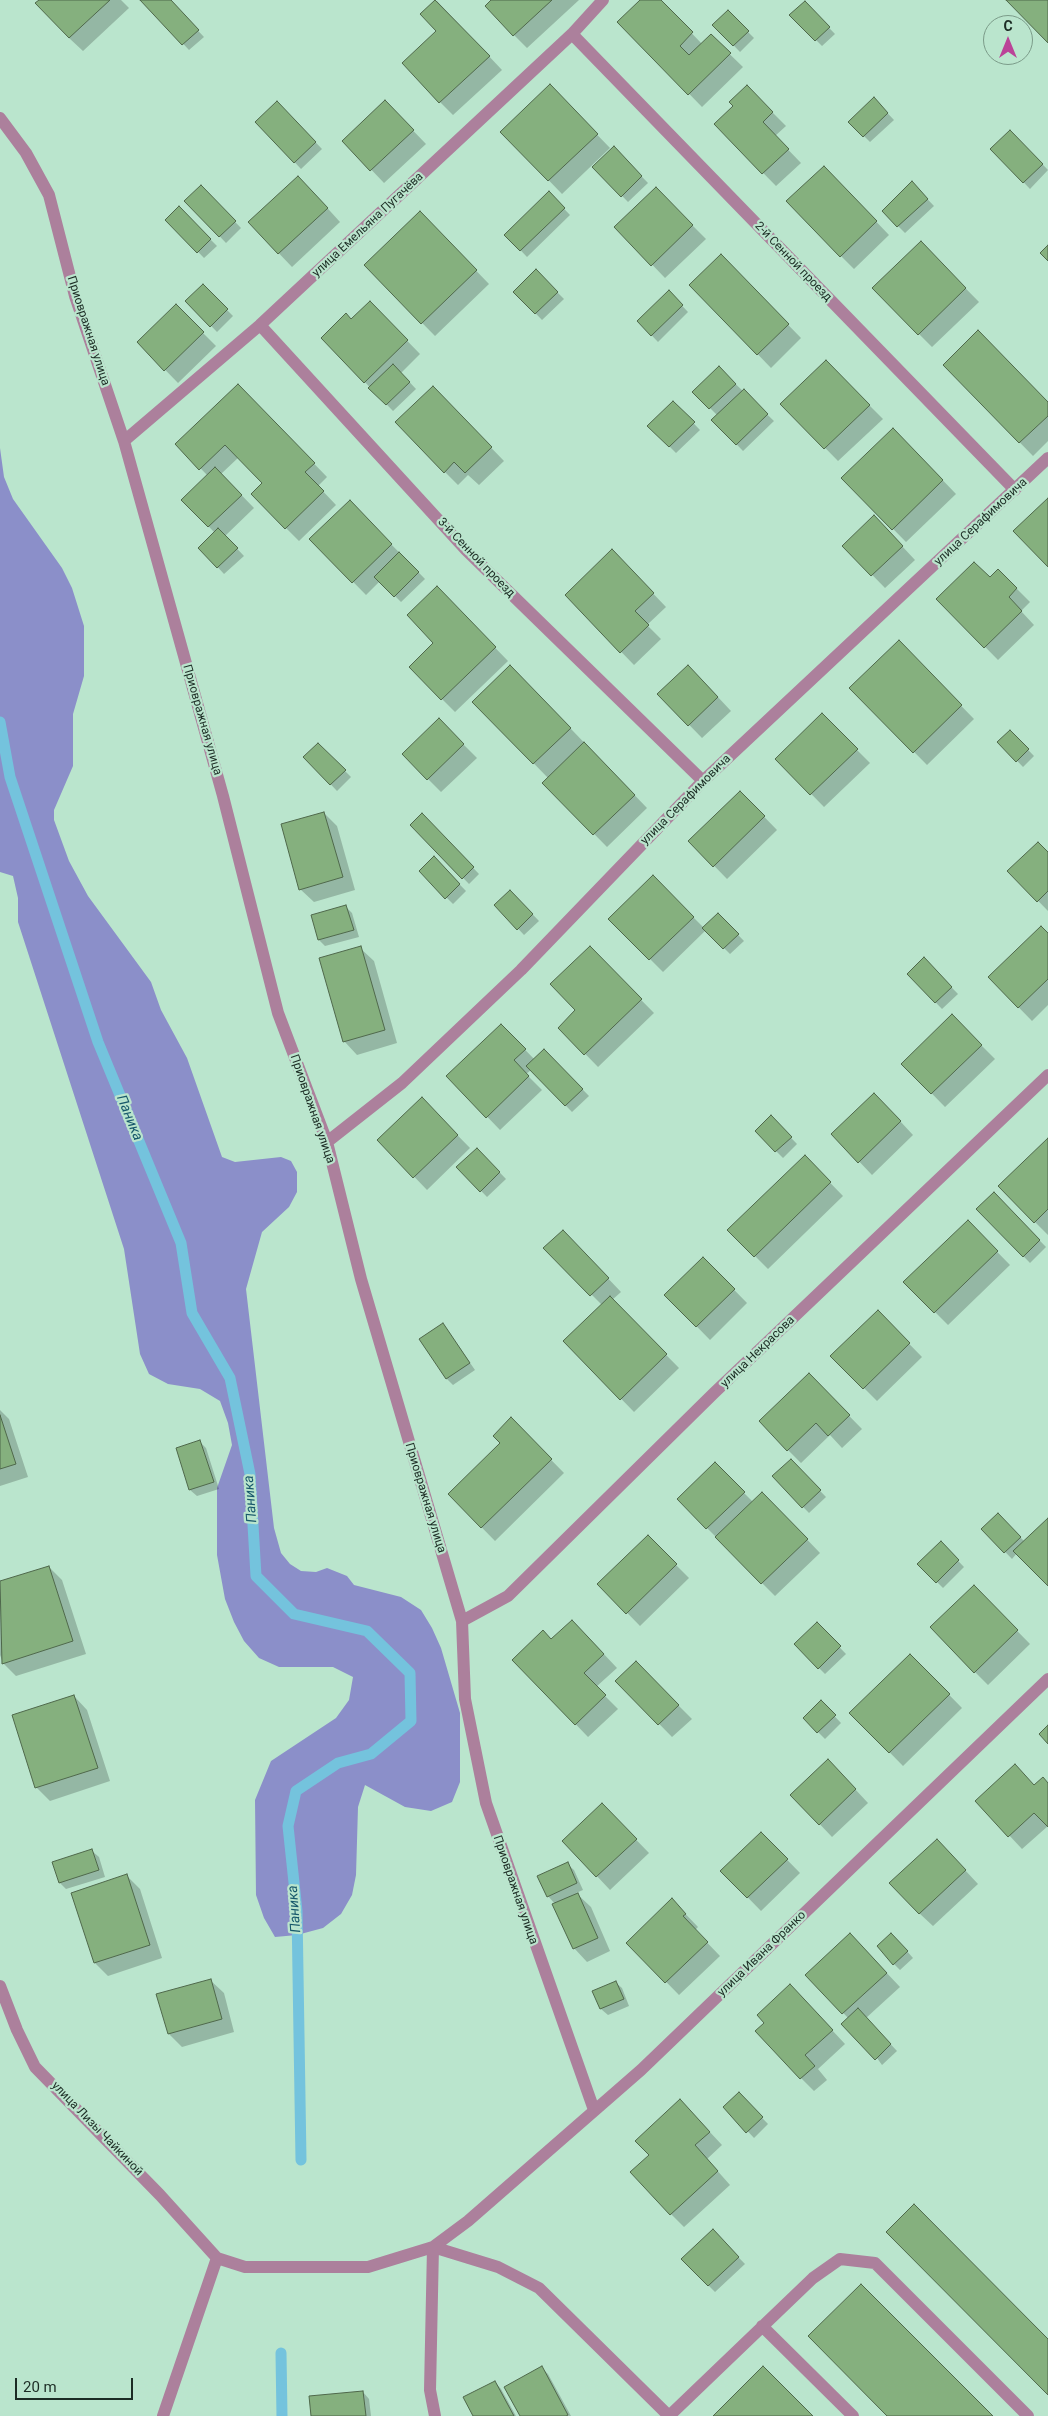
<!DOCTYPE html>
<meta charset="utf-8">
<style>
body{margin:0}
#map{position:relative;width:1048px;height:2416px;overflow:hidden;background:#bae5cd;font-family:Roboto,sans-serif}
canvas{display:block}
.north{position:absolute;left:983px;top:15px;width:50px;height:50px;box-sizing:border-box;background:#bae5cd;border:1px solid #7b9b89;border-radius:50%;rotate:0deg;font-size:14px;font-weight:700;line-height:20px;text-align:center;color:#1c2c24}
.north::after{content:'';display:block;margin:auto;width:18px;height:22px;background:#bb4398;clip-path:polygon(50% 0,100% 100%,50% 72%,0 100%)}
.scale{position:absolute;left:15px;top:2378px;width:118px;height:22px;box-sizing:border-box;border:2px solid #1c2c24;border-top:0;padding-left:6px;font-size:15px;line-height:18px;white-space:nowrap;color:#1c2c24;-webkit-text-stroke:4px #bae5cd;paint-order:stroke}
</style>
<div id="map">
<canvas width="1048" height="2416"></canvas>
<div class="north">С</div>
<div class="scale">20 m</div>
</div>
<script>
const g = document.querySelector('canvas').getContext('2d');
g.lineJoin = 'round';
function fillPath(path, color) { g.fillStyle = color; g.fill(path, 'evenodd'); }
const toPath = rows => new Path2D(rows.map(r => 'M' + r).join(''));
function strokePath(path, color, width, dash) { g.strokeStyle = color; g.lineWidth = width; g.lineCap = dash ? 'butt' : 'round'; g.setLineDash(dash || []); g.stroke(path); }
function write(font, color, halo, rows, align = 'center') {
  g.font = font + ' Roboto,sans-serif'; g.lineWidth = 4.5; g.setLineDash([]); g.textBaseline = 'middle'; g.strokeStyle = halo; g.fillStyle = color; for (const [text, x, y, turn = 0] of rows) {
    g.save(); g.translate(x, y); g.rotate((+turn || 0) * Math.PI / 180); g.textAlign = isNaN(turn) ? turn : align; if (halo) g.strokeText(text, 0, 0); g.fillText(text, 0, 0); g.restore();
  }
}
const forest = toPath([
 [0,448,4,477,13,499,62,568,72,588,84,626,84,676,73,714,73,766,54,810,54,820,69,861,88,896,151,982,161,1010,187,1058,222,1157,235,1162,281,1157,291,1161,297,1172,297,1192,289,1207,262,1232,246,1289,274,1528,281,1553,290,1564,301,1571,316,1572,327,1568,347,1576,354,1585,401,1597,421,1610,432,1628,441,1648,460,1713,460,1782,452,1802,431,1811,405,1807,365,1785,358,1807,356,1875,352,1895,341,1914,323,1928,297,1935,275,1937,264,1918,256,1895,255,1800,271,1761,336,1718,349,1700,353,1677,333,1667,279,1667,259,1658,244,1641,234,1622,225,1599,217,1555,217,1488,232,1445,228,1423,220,1401,200,1389,168,1384,149,1374,140,1354,124,1249,18,922,18,898,13,876,0,872]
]);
const shadow = toPath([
 [41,0,121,0,129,8,83,51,69,38],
 [142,0,169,0,204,37,189,50],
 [493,0,579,0,527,48,514,35],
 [641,0,660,0,702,44,711,36,743,67,702,107,619,22],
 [437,1,502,70,453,115,440,102,438,31,422,14],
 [805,3,835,34,822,46,791,15],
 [728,12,754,38,740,52,714,25],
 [550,86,610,148,562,194,502,132],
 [747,87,786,126,775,136,801,163,776,186,715,124,735,106],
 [874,99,894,120,870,142,850,122],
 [277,102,322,149,301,169,257,122],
 [398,115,426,144,384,183,344,141],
 [1010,131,1048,170,1030,189,992,149],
 [614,148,648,183,628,202,594,167],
 [824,167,889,235,854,269,841,256],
 [912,183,934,206,905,233,883,211],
 [201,187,241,228,226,243,186,201],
 [656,189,706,239,665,278,616,227],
 [311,190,340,222,292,267,249,222],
 [549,193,570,215,527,257,506,235],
 [179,208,217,246,204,258,167,220],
 [433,226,489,284,435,336,366,266],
 [921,243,979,302,932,347,919,334],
 [721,256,801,338,771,368,691,285],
 [536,271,564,299,542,320,515,292],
 [203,286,233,316,217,332,187,301],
 [669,292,688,312,658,342,638,321],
 [176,306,216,346,178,383,138,342],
 [383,316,420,354,401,373,416,389,393,411,322,338,351,320],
 [826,362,883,419,838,461,782,404],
 [944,365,1048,404,1048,441,1033,456],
 [719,368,774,421,743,451,713,420,718,416,694,392],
 [238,385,327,477,318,486,336,505,299,541,286,528,264,483,239,457,221,474,254,508,225,536,244,556,224,574,200,548,215,533,183,500,208,476,177,444],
 [446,401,504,461,479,485,468,475,458,485,445,472],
 [673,402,700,430,676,453,649,426],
 [906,442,956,494,906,542,843,478],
 [350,502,425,579,401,602,380,581,366,595,311,539],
 [887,530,915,560,885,588,844,546],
 [625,564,666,607,647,625,661,639,634,665,566,595],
 [998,570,1030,602,1021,611,1034,625,998,660,938,599,990,579],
 [437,588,508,661,455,712,410,667,435,643],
 [899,642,974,719,927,765,851,688],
 [523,679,647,808,607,847,544,783,548,778,474,702],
 [701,679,731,711,702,738,659,694],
 [822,715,870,763,824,807,777,759],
 [439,720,477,758,441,792,404,755],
 [1010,731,1034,756,1023,767,999,742],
 [318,744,351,777,337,791,305,757],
 [740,792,777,830,727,879,690,841],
 [324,813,337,826,355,890,314,902,300,889],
 [422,815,479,874,469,884,412,825],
 [1048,853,1048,911,1009,871],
 [434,858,466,891,453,904,420,871],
 [653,877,704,928,718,914,744,941,730,954,706,930,663,972,610,919],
 [510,891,539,921,524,935,496,905],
 [346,907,352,913,359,937,325,946,319,940],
 [1048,935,1048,1005,1032,1021,989,977],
 [360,948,374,961,397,1043,357,1055,344,1041],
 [590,948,654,1013,598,1067,560,1028,577,1010],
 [924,959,958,994,942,1009,908,974],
 [952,1016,995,1059,945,1107,903,1064],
 [501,1025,535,1060,544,1050,589,1096,572,1112,531,1070,526,1074,542,1090,500,1130,448,1076],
 [422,1099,470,1148,427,1190,379,1140],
 [887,1107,913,1135,872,1175,833,1134],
 [771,1117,797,1144,783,1158,756,1131],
 [1048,1140,1048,1235,1035,1222],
 [477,1149,506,1179,487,1197,458,1167],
 [805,1157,843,1196,768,1269,729,1230],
 [994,1194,1046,1247,1030,1263,978,1209],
 [968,1222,1010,1265,948,1325,905,1282],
 [563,1231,621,1292,612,1300,679,1368,634,1412,565,1341,602,1305,545,1248],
 [703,1258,747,1303,710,1340,666,1295],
 [878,1312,922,1357,877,1401,832,1356],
 [443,1324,475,1370,453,1385,447,1379],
 [809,1375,862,1429,842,1448,830,1435,801,1463,788,1450],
 [0,1410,9,1419,28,1477,0,1486],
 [511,1419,564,1473,495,1541,449,1494,502,1443],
 [200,1442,206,1448,219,1489,197,1496,190,1490,177,1449],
 [791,1461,826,1497,809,1513,774,1477],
 [715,1464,753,1502,775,1506,820,1553,775,1596,678,1499],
 [998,1515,1025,1542,1048,1519,1048,1585,1017,1553,1012,1559,983,1529],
 [648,1537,689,1578,640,1626,599,1584],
 [941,1543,964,1567,943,1588,919,1564],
 [49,1567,62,1580,86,1654,16,1676,3,1663,0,1655,0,1583],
 [974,1587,1030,1644,988,1685,975,1672],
 [817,1624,846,1654,825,1674,796,1645],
 [585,1634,617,1668,596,1687,618,1709,588,1737,514,1660,552,1641],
 [910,1655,962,1708,903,1766,851,1713],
 [636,1663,692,1719,672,1737,617,1681],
 [74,1696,87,1710,110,1781,50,1801,37,1788,13,1716],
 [821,1702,841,1723,825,1739,804,1718],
 [841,1774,868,1803,832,1837,792,1795],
 [1048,1784,1048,1826,1022,1849,977,1801],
 [615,1818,649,1853,610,1890,564,1841],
 [761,1833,800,1873,761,1911,722,1871],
 [92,1851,99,1857,105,1877,66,1889,60,1883],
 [950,1854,978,1884,933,1926,919,1913],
 [567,1864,574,1870,583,1890,576,1893,591,1907,610,1951,587,1962,574,1948,555,1904,548,1896],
 [127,1876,140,1889,162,1958,108,1976,95,1963,72,1893],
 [672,1900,698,1927,695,1930,720,1956,679,1995,628,1943],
 [850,1934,900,1987,866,2018,897,2051,882,2065,849,2019,807,1975],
 [898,1941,913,1958,900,1970,894,1964],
 [210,1980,224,1993,234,2032,182,2047,169,2034],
 [615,1982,622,1988,629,2006,608,2015,601,2009,594,1992],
 [803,1999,845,2044,818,2069,827,2080,814,2091,801,2078],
 [739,2094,768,2124,754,2138,725,2107],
 [693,2114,722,2145,707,2159,730,2185,684,2227,671,2214],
 [713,2231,745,2264,715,2292,683,2260],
 [542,2368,548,2374,571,2416,522,2416],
 [495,2382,501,2389,516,2416,475,2416],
 [363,2392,369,2399,371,2416,312,2416]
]);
const stream = toPath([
 [0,722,10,777,98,1042,181,1243,192,1313,230,1378,250,1474,256,1576,294,1614,367,1631,410,1673,411,1721,371,1754,338,1763,296,1791,288,1826,297,1911,301,2160],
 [281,2353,282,2416]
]);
const building = toPath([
 [39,0,110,0,69,38,35,3,39,0],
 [140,0,171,0,199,30,182,45,140,0],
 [435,0,490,56,439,103,402,63,436,31,420,14,435,0],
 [491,0,552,0,513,36,485,6,491,0],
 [640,0,661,0,693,32,680,46,689,55,711,34,731,53,688,95,617,22,640,0],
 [1006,0,1048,0,1048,43,1006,0],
 [805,1,830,27,815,41,789,15,805,1],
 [728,10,749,31,733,46,712,25,728,10],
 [550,84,598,134,548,181,500,132,550,84],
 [747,85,773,112,763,122,789,149,762,174,714,124,733,106,729,102,747,85],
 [874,97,888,113,863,137,848,122,874,97],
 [385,100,414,130,370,171,342,141,385,100],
 [277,101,316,142,294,163,255,122,277,101],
 [1010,130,1043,164,1023,183,990,149,1010,130],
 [614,146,642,176,621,197,592,167,614,146],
 [824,166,877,221,840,257,786,201,824,166],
 [298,176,328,208,278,254,248,222,298,176],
 [912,181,928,199,897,227,882,211,912,181],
 [201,185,236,221,219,237,184,201,201,185],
 [656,187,693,225,651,266,614,227,656,187],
 [549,191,565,208,520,251,504,235,549,191],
 [179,206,211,239,197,253,165,220,179,206],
 [420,211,477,270,421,324,364,265,420,211],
 [921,241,966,288,918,335,872,288,921,241],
 [1048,245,1048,261,1040,253,1048,245],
 [721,254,789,324,757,355,689,285,721,254],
 [536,269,558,292,535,314,513,292,536,269],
 [203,284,228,309,210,327,185,301,203,284],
 [669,290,683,305,651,336,637,321,669,290],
 [370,301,408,340,364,383,321,338,346,313,351,319,370,301],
 [176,304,204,332,164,371,137,342,176,304],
 [978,330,1048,402,1048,416,1019,443,943,365,978,330],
 [826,360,870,405,824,449,780,404,826,360],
 [393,364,410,382,386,405,368,388,393,364],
 [719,366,736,384,709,409,692,392,719,366],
 [238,384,315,463,305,472,324,491,285,529,251,494,262,483,225,445,199,470,175,444,238,384],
 [433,386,492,447,465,473,454,462,444,473,395,422,433,386],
 [744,389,768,414,736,445,711,420,744,389],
 [673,401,695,422,669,447,647,426,673,401],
 [893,428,943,480,892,530,841,478,893,428],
 [215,467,242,495,208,527,181,500,215,467],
 [1048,498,1048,567,1013,531,1048,498],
 [350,500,392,544,352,583,309,539,350,500],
 [874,515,903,546,871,576,842,546,874,515],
 [218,528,238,548,217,568,198,548,218,528],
 [612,549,654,593,635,611,649,625,620,653,565,595,612,549],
 [399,552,419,572,394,597,374,577,399,552],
 [974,562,990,577,998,569,1017,588,1009,597,1022,611,984,648,936,599,974,562],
 [437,586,496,647,441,700,409,667,433,643,407,615,437,586],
 [899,640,962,705,913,753,849,688,899,640],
 [510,665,571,728,533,764,472,702,510,665],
 [688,665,718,697,688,726,657,694,688,665],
 [822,713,858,749,810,795,775,759,822,713],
 [439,718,464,744,427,780,402,754,439,718],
 [1010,730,1029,749,1016,762,997,742,1010,730],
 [584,742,635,795,593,835,542,783,584,742],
 [318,743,346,770,330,785,303,757,318,743],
 [740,791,765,816,713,867,688,841,740,791],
 [324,812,343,877,299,890,281,824,324,812],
 [422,813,474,867,462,879,410,825,422,813],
 [1038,842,1048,852,1048,891,1037,902,1007,871,1038,842],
 [434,856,460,884,445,899,419,871,434,856],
 [653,875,694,917,649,960,608,919,653,875],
 [510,890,533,914,517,930,494,905,510,890],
 [346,905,354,930,318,940,311,915,346,905],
 [718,913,739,934,723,949,702,928,718,913],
 [1041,926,1048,933,1048,979,1018,1008,988,977,1041,926],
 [361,946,385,1030,343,1042,319,958,361,946],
 [590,946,642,999,584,1055,558,1028,575,1010,550,984,590,946],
 [924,957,952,987,935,1003,907,974,924,957],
 [952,1014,982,1045,931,1094,901,1064,952,1014],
 [501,1024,526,1049,514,1060,529,1076,486,1118,446,1076,501,1024],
 [544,1049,583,1089,565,1106,526,1066,544,1049],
 [874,1093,901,1121,858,1163,831,1134,874,1093],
 [422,1097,458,1135,413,1178,377,1140,422,1097],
 [771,1115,792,1137,775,1152,755,1131,771,1115],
 [1048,1138,1048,1209,1034,1223,998,1186,1048,1138],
 [477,1148,500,1172,480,1192,456,1167,477,1148],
 [805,1155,831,1182,754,1257,727,1230,805,1155],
 [994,1192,1040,1240,1023,1257,976,1209,994,1192],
 [968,1220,998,1251,934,1313,903,1282,968,1220],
 [563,1230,609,1278,590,1296,543,1248,563,1230],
 [703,1257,735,1289,696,1327,664,1295,703,1257],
 [610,1296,667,1354,620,1400,563,1341,610,1296],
 [878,1310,910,1343,863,1389,830,1356,878,1310],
 [443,1323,470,1363,446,1379,419,1339,443,1323],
 [809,1373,850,1415,828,1436,816,1423,787,1451,759,1421,809,1373],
 [0,1415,16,1464,0,1469,0,1415],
 [511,1417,552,1459,481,1528,448,1494,500,1443,493,1436,511,1417],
 [200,1440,214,1482,189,1490,176,1448,200,1440],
 [791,1459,821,1490,802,1508,772,1476,791,1459],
 [715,1462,745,1492,706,1529,677,1499,715,1462],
 [762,1492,808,1539,761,1584,715,1537,762,1492],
 [998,1513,1021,1537,1004,1553,981,1529,998,1513],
 [1048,1518,1048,1586,1013,1551,1048,1518],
 [648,1535,677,1564,626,1614,597,1584,648,1535],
 [941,1541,959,1560,936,1583,917,1564,941,1541],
 [49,1566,73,1641,2,1664,0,1581,49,1566],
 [974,1585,1018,1630,974,1673,930,1627,974,1585],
 [572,1620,604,1654,584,1673,606,1695,575,1725,512,1660,543,1630,551,1639,572,1620],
 [817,1622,841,1646,818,1669,794,1644,817,1622],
 [910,1654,950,1694,889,1753,849,1713,910,1654],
 [636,1661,679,1705,658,1725,615,1681,636,1661],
 [74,1695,98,1768,35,1788,12,1715,74,1695],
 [821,1700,836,1715,817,1733,803,1718,821,1700],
 [1048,1725,1048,1744,1039,1734,1048,1725],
 [828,1759,856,1789,819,1825,790,1795,828,1759],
 [1015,1764,1034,1785,1043,1777,1048,1783,1048,1827,1034,1813,1008,1837,975,1801,1015,1764],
 [602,1803,637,1839,596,1877,562,1841,602,1803],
 [761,1832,788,1859,747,1898,720,1871,761,1832],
 [937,1839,966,1870,919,1914,889,1883,937,1839],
 [92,1849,99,1870,59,1883,52,1862,92,1849],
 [568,1862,577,1883,547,1897,537,1876,568,1862],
 [127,1874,150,1945,94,1963,71,1893,127,1874],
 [578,1893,598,1938,573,1949,552,1904,578,1893],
 [672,1898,686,1914,683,1916,708,1942,665,1983,626,1943,672,1898],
 [850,1933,887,1973,842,2014,805,1975,850,1933],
 [891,1933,908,1951,893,1965,877,1946,891,1933],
 [211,1979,222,2019,168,2034,156,1994,211,1979],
 [616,1981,624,1999,600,2009,592,1991,616,1981],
 [790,1984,833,2030,805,2055,815,2066,800,2079,755,2031,764,2023,757,2015,790,1984],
 [858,2008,891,2044,875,2060,841,2024,858,2008],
 [739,2092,763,2117,746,2133,723,2107,739,2092],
 [680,2099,710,2132,695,2145,718,2171,670,2215,630,2172,649,2155,635,2141,680,2099],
 [914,2204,1048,2339,1048,2395,886,2232,914,2204],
 [713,2229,739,2257,708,2286,681,2259,713,2229],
 [861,2284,993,2416,887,2416,808,2336,861,2284],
 [542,2366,568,2415,566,2416,520,2416,504,2387,542,2366],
 [763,2366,813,2416,713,2416,763,2366],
 [495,2381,514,2416,473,2416,463,2397,495,2381],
 [363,2391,366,2416,311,2416,309,2396,363,2391]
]);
const minor = toPath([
 [572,34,1015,490],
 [0,118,26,153,49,195,75,296,124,441,223,796,278,1013,327,1142,361,1279,462,1621,465,1699,486,1803,594,2110],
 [260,325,466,550,703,781],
 [124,441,260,325,572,34,603,0],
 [327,1142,402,1083,521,970,703,781,1048,458],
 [462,1621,508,1596,714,1393,1048,1075],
 [0,1986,17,2030,35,2067,160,2195,217,2258,245,2267,368,2267,433,2247,468,2221,641,2070,1048,1679],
 [762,2326,853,2416],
 [163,2416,217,2258],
 [435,2416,430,2390,433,2247,498,2267,539,2288,669,2416],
 [669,2416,813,2278,840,2259,875,2263,1028,2416]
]);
const streetNames = [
 ["улица Емельяна Пугачёва",368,225,-43],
 ["2-й Сенной проезд",793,262,46],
 ["Приовражная улица",88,331,72],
 ["улица Серафимовича",981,522,-43],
 ["3-й Сенной проезд",476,558,46],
 ["Приовражная улица",202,720,74],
 ["улица Серафимовича",686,800,-45],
 ["Приовражная улица",312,1109,71],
 ["улица Некрасова",758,1352,-44],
 ["Приовражная улица",425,1498,73],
 ["Приовражная улица",515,1890,71],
 ["улица Ивана Франко",762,1954,-44],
 ["улица Лизы Чайкиной",97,2129,46]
];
const waterNames = [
 ["Паника",129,1118,68],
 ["Паника",251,1499,-94],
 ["Паника",295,1909,-94]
];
fillPath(forest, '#8b8fc9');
fillPath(shadow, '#0003');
strokePath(stream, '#74c3dd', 11);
fillPath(building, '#85b07e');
strokePath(building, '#4f684b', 1);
strokePath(minor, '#ac809c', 12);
write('12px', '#1c2c24', '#bae5cd', streetNames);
write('italic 14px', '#17586b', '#bae5cd', waterNames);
</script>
